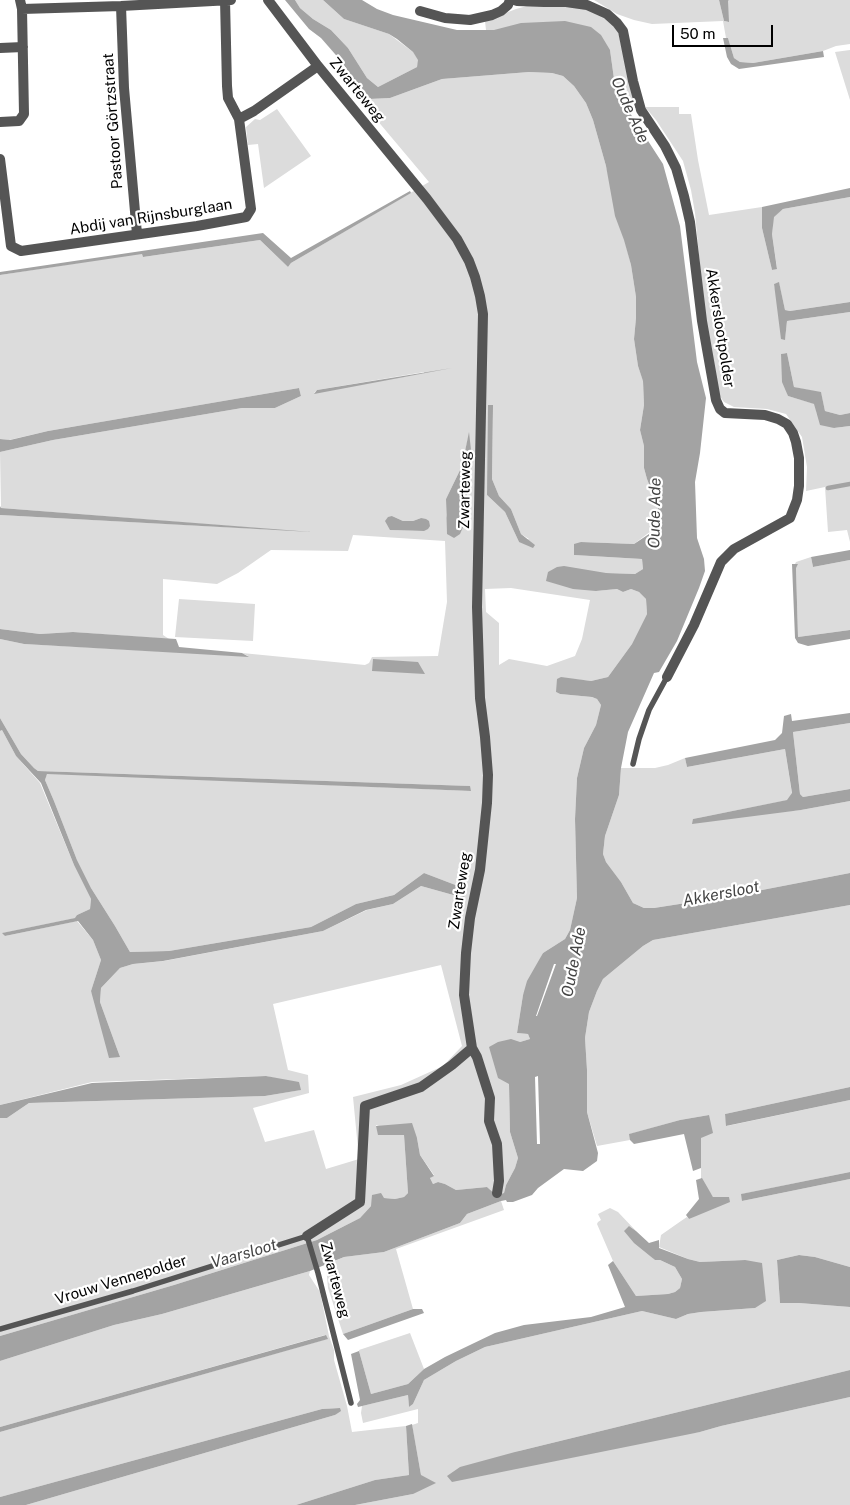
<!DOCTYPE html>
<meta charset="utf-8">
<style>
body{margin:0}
#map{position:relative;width:850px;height:1505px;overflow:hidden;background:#fff;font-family:"Public Sans",sans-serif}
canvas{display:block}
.scale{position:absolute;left:672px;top:25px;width:101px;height:22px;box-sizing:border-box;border:2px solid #000;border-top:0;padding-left:6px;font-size:15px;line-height:18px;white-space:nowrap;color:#000;-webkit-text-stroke:4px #fff;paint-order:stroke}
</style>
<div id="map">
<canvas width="850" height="1505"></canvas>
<div class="scale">50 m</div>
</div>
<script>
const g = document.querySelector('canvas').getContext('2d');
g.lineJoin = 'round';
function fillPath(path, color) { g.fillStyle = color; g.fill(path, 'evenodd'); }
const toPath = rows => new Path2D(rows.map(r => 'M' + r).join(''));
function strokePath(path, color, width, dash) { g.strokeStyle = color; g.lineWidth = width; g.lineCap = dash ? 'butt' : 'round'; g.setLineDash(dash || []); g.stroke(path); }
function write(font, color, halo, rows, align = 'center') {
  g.font = font + ' "Public Sans",sans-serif'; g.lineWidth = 4.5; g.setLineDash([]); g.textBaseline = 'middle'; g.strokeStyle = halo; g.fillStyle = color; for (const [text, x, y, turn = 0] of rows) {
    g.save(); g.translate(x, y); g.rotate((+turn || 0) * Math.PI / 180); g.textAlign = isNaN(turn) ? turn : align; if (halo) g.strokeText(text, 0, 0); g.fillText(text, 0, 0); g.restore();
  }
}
const green = toPath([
 [295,0,323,0,344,19,389,34,413,52,419,60,417,67,378,87,367,78,348,48,331,30,313,19,300,8],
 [594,0,719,0,724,21,728,22,728,1,729,0,850,0,850,44,836,46,823,51,753,63,740,62,734,58,728,38,726,38,723,21,652,24,634,20,617,14],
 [527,6,579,6,608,18,618,31,634,102,628,101,628,110,623,96,615,86,610,50,495,30,486,30,485,21,516,9],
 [850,50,850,100,835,52],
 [529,72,552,73,563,76,574,86,586,103,593,120,606,166,631,265,636,297,636,318,634,339,638,366,643,380,644,405,640,430,644,446,644,468,647,479,658,507,658,519,651,531,634,544,581,542,574,555,642,559,643,569,635,574,606,573,596,591,617,589,623,592,631,589,639,592,646,599,647,614,632,644,608,677,591,681,561,678,556,692,560,694,592,697,597,699,601,705,596,725,584,748,577,778,575,819,577,898,570,930,565,939,543,953,523,995,517,1033,528,1034,530,1039,520,1042,509,1084,510,1132,518,1158,515,1168,506,1185,504,1193,496,1195,487,1187,456,1190,445,1184,438,1182,433,1184,430,1178,434,1175,420,1155,417,1138,376,1125,379,1135,404,1135,408,1193,404,1197,395,1199,384,1198,371,1206,360,1218,317,1240,174,1285,0,1336,0,1118,7,1118,29,1103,265,1096,300,1090,282,1080,266,1076,92,1082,0,1105,0,731,2,730,16,756,40,783,74,865,91,899,90,909,77,915,76,918,3,933,5,936,77,921,93,940,101,960,91,991,120,1057,100,1002,101,988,120,968,133,964,164,961,323,931,367,910,393,904,421,886,464,898,466,889,424,873,394,895,356,904,311,927,169,951,130,952,115,926,91,888,77,860,54,801,45,780,47,773,471,791,469,786,38,771,34,768,21,754,0,718,0,639,24,644,248,656,242,653,365,665,369,663,372,657,438,656,447,602,445,541,353,535,348,551,271,550,238,573,217,584,163,579,163,635,169,639,73,632,40,634,0,629,0,515,279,530,1,508,0,452,53,440,242,408,275,408,301,396,299,388,48,431,9,440,0,439,0,275,142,253,143,257,260,240,288,267,291,263,429,182,371,113,369,99,390,98,442,79],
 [424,372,424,373,314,393,317,390],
 [493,405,492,479,499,496,511,509,521,534,529,539,519,542,505,512,487,495],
 [469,434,454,538,446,515,446,499,462,466],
 [392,516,403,521,413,521,421,518,423,531,390,530],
 [511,588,590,600,582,639,575,656,547,666,509,659,499,665,499,623,486,612,485,589],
 [441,965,462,1046,443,1066,401,1085,353,1097,359,1159,326,1169,314,1130,265,1142,253,1108,309,1093,308,1075,288,1070,273,1004],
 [645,107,679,107,679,114,691,114,698,160,709,215,762,207,762,228,772,270,777,268,772,234,773,217,783,209,850,197,850,302,790,311,785,310,779,283,774,284,785,339,787,321,850,312,850,413,840,415,825,411,821,393,794,387,787,353,781,354,788,396,815,404,817,414,834,428,850,426,850,542,847,530,828,532,825,487,806,491,807,467,802,437,786,414,767,409,734,407,724,402,719,395,706,330,695,213,691,190,683,161,656,120],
 [277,109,311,156,264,188,258,144,248,145,246,127,255,119,260,120],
 [811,557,813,567,850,560,850,630,798,637,796,567,798,564,795,564,796,562],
 [179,599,255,604,253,641,175,637],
 [850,723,850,789,803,797,800,794,793,732],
 [785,749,792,794,788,800,693,819,801,810,850,801,850,873,731,896,654,908,644,908,633,903,621,882,606,862,603,854,605,836,619,795,621,768,655,768,668,765,685,758,687,767],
 [850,905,850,1087,725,1114,727,1126,850,1100,850,1172,742,1194,742,1201,850,1179,850,1267,815,1257,799,1255,777,1260,780,1303,799,1303,850,1307,850,1370,515,1452,700,1432,721,1426,850,1397,850,1505,355,1505,413,1494,421,1475,412,1425,418,1423,418,1409,363,1423,361,1413,362,1406,408,1395,409,1407,413,1404,424,1380,456,1361,485,1347,642,1311,676,1319,688,1314,701,1312,755,1308,745,1260,700,1262,688,1259,659,1247,661,1235,681,1221,687,1217,689,1219,729,1197,713,1197,701,1179,701,1138,709,1115,680,1120,630,1134,630,1140,597,1146,587,1112,587,1070,585,1038,589,1012,597,991,603,979,643,946,653,940],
 [501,1201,504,1210,396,1249,413,1309,343,1334,328,1288,326,1265,344,1257,384,1252,460,1223,467,1214],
 [610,1208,618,1212,636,1231,629,1226,649,1254,655,1260,660,1260,675,1267,682,1279,680,1288,675,1292,668,1294,636,1296,613,1261,597,1224,598,1222,601,1220,598,1214],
 [310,1271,309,1275,320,1292,329,1336,334,1350,334,1360,347,1406,352,1432,406,1426,409,1475,375,1480,296,1505,26,1505,335,1415,339,1408,322,1409,0,1497,0,1432,327,1339,325,1335,0,1427,0,1361,114,1325,162,1314],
 [410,1333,424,1369,408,1384,371,1394,359,1351,359,1350]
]);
const water = toPath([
 [285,0,295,0,300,8,313,19,331,30,348,48,367,78,378,87,417,67,418,60,413,52,397,39,389,34,344,19,323,0,362,0,377,9,393,15,457,30,494,30,521,23,565,21,591,27,601,35,610,50,615,86,623,96,628,110,663,164,680,226,697,362,706,398,700,453,695,482,697,538,704,559,705,571,699,588,677,641,659,672,654,673,628,732,621,768,619,795,605,836,603,854,606,862,621,882,633,903,644,908,654,908,731,896,850,873,850,905,653,940,643,946,603,979,597,991,589,1012,585,1038,587,1070,587,1112,598,1153,597,1161,583,1171,564,1169,538,1188,532,1195,513,1202,507,1202,506,1200,501,1201,467,1214,460,1223,384,1252,344,1257,310,1271,162,1314,114,1325,0,1361,0,1336,174,1285,317,1240,360,1218,371,1206,372,1195,381,1193,384,1198,395,1199,404,1197,408,1193,404,1135,378,1135,376,1126,412,1123,417,1138,420,1155,434,1176,430,1178,433,1184,438,1182,445,1184,456,1190,487,1187,496,1195,504,1193,506,1185,515,1168,518,1158,510,1132,509,1084,498,1078,489,1047,498,1042,511,1039,520,1042,530,1039,528,1034,517,1033,523,995,527,981,543,953,565,939,570,930,577,898,575,819,577,778,584,748,596,725,601,705,597,699,592,697,560,694,556,692,557,679,561,677,591,681,608,677,632,644,647,614,646,599,639,592,631,589,623,592,617,589,596,591,573,589,546,581,548,572,557,567,564,566,606,573,635,574,643,569,642,559,574,555,574,544,581,542,634,544,649,534,658,519,658,507,647,479,644,468,644,446,640,430,644,405,643,381,638,366,634,339,636,318,636,297,631,265,624,240,615,216,606,166,593,120,586,103,574,86,563,76,552,73,529,72,442,79,390,98,369,99,365,97,342,62,321,38,309,29],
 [554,964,556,964,537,1016,536,1016],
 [538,1076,540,1144,537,1144,535,1077],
 [719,0,729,0,728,1,729,22,724,21],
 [723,38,728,38,734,58,740,62,753,63,823,51,824,57,739,69,731,64,727,57],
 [850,188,850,197,783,209,774,217,772,234,777,269,772,270,762,228,762,207],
 [410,191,411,193,291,263,288,267,260,240,143,257,142,254,0,275,0,272,263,233,291,258],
 [779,282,785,310,790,311,850,302,850,312,787,321,785,340,781,339,774,284],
 [787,353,794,387,821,392,825,411,840,415,850,413,850,426,834,428,820,425,814,404,788,396,782,382,781,354],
 [452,368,314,394,317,390],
 [299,388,301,396,275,408,242,408,53,440,0,452,0,439,10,440,48,431],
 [488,405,493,405,492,479,499,496,511,509,521,534,535,545,533,548,519,542,505,512,487,495],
 [469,432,471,450,464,525,460,534,454,538,447,534,446,499,462,466],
 [0,506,1,508,312,532,0,515],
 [392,516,403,521,413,521,421,518,426,519,429,521,430,526,428,529,424,531,390,530,385,521,388,517],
 [850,550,850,560,813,567,811,557],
 [792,564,798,564,796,568,798,637,850,630,850,639,808,646,798,643,795,638],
 [0,629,40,634,73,632,176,639,179,647,242,653,249,657,24,644,0,639],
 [373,659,418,662,425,674,372,671],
 [850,713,850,723,793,732,800,794,803,797,850,789,850,801,801,810,692,824,693,819,787,800,792,793,785,749,687,767,685,758,775,740,782,733,784,716,791,714,792,721],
 [0,718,21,754,34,768,38,771,470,786,471,791,47,774,45,780,54,801,77,860,91,888,115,926,130,952,169,951,311,927,356,904,394,895,424,873,466,889,464,898,421,886,393,904,366,910,323,931,163,961,133,964,120,968,101,988,100,1002,120,1057,109,1058,91,991,101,960,93,940,78,921,5,936,2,933,75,918,77,915,90,909,91,899,74,865,41,783,16,756,2,730,0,731],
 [266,1076,299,1082,301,1090,265,1096,29,1103,7,1118,0,1118,0,1105,92,1083],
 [850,1087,850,1100,726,1126,725,1114],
 [709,1115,713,1133,701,1138,701,1168,693,1171,684,1134,634,1144,630,1140,629,1134,680,1120],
 [850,1172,850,1179,742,1201,741,1194],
 [702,1178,713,1197,729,1197,730,1202,689,1219,686,1215,699,1199,696,1180],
 [629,1226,636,1231,649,1243,659,1240,659,1248,688,1259,700,1262,745,1260,762,1263,766,1301,755,1308,701,1312,688,1314,676,1319,642,1311,485,1347,456,1361,424,1380,413,1404,409,1407,408,1395,358,1407,357,1404,360,1400,351,1354,359,1351,371,1394,408,1384,424,1369,445,1357,495,1333,524,1325,591,1317,625,1307,608,1265,613,1261,636,1296,668,1294,675,1292,680,1288,682,1279,675,1267,660,1260,655,1260,634,1243,624,1231],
 [799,1255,815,1257,850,1267,850,1307,799,1303,780,1303,777,1260],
 [413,1309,422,1309,424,1313,348,1340,343,1334],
 [326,1335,328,1339,0,1432,0,1427],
 [850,1370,850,1397,721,1426,700,1432,452,1482,447,1476,460,1467,515,1452],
 [340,1408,341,1411,335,1415,26,1505,0,1505,0,1497,322,1409],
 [412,1424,421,1475,436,1483,413,1494,355,1505,296,1505,375,1480,409,1475,406,1426]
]);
const stream = toPath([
 [828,488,850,484]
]);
const lane = toPath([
 [633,764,639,739,649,710,667,677],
 [0,1329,133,1291,307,1236,318,1273,351,1403]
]);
const street = toPath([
 [20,0,22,9,121,6,231,0],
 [268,0,318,66,427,199,457,239,469,261,475,277,480,296,483,314,477,607,480,698,485,737,488,775,487,803,480,870,470,918,466,953,464,995,472,1048,452,1065,421,1087,365,1106,360,1202,307,1236],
 [515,0,517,1,544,2,566,2,587,5,607,14,617,23,623,31,633,81,641,110,665,146,676,168,684,196,690,222,702,321,716,400,720,409,725,413,765,415,778,419,787,424,793,433,796,442,799,458,799,486,797,500,790,518,734,549,721,562,694,625,667,677],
 [121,6,124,88,137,234],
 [420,11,445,18,470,20,492,15,501,11,508,5,510,0],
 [0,48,23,47],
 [239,119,254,111,318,66],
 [0,122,19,121,24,114,22,9],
 [0,159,11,246,21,251,197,226,246,217,251,209,239,119,228,98,227,86,225,0],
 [472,1048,477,1057,490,1098,489,1121,497,1144,499,1181,497,1193]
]);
const streetNames = [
 ["Zwarteweg",357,90,51],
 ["Pastoor Görtzstraat",113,121,-94],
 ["Abdij van Rijnsburglaan",151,217,-9],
 ["Akkerslootpolder",720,328,81],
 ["Zwarteweg",465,490,-89],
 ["Zwarteweg",460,891,-81],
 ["Vrouw Vennepolder",121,1280,-17],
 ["Zwarteweg",335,1280,75]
];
const waterNames = [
 ["Oude Ade",630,110,66],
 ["Oude Ade",655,513,-89],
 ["Akkersloot",721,894,-11],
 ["Oude Ade",574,962,-79],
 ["Vaarsloot",244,1254,-16]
];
fillPath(green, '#dcdcdc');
fillPath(water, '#a3a3a3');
strokePath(stream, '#a3a3a3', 4.5);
strokePath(lane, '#555', 5.5);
strokePath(street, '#555', 10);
write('15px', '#000', '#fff', streetNames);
write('italic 16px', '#444', '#fff', waterNames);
</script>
